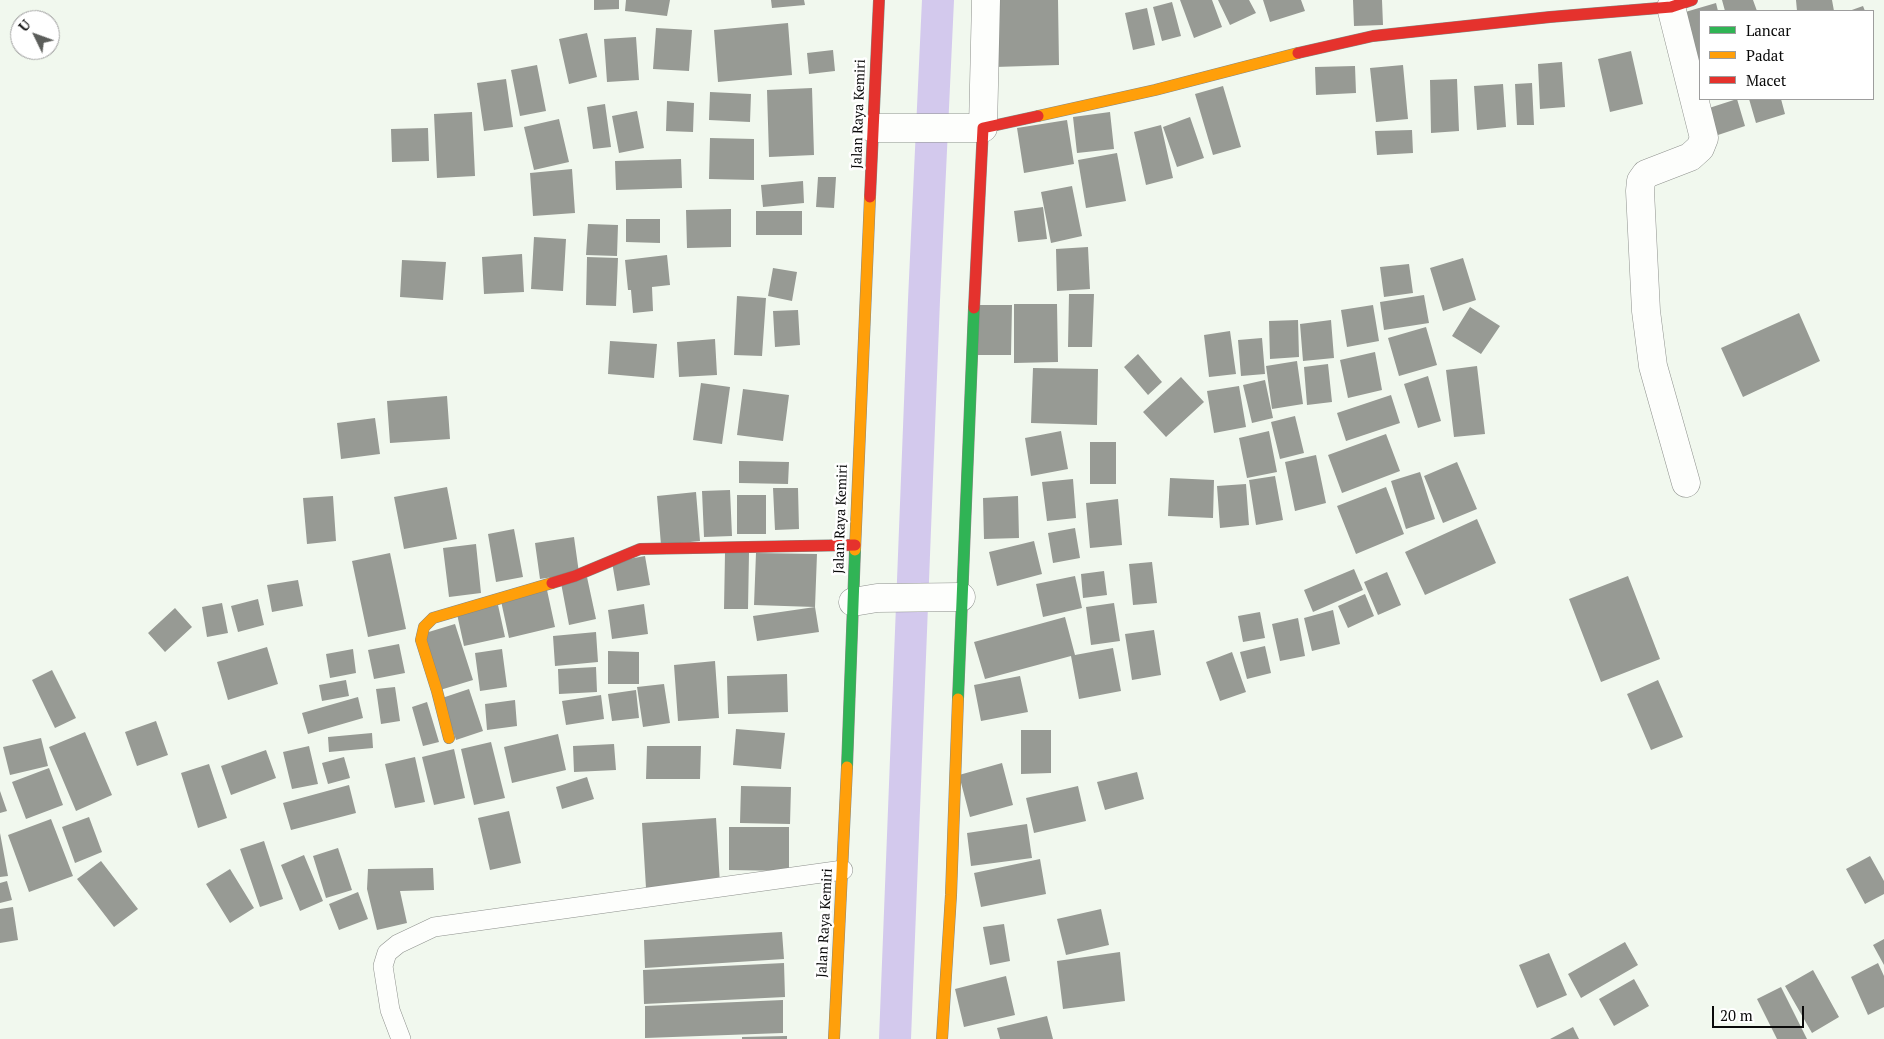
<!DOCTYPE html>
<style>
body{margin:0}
#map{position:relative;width:1884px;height:1039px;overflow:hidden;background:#f1f8ee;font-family:"PT Serif",serif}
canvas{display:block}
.legend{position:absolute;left:1699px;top:10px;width:175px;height:90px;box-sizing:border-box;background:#fff;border:1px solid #9d9d9d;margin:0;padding:6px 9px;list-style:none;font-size:15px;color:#0a0a0a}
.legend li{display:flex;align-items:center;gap:10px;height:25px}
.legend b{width:25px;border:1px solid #9d9d9d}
.north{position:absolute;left:10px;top:10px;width:50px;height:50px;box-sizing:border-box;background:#fff;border:1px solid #9d9d9d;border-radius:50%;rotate:312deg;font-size:14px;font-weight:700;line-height:20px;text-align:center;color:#0a0a0a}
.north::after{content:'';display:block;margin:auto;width:18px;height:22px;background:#5b5d5a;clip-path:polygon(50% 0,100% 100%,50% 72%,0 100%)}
.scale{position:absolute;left:1712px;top:1006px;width:92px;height:22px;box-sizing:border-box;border:2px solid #0a0a0a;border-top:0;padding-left:6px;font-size:15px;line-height:18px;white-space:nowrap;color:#0a0a0a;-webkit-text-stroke:4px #fff;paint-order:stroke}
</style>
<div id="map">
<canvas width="1884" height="1039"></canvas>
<ul class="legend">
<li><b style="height:6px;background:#30b455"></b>Lancar</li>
<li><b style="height:6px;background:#ff9f0a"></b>Padat</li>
<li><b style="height:6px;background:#e5322d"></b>Macet</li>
</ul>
<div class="north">U</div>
<div class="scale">20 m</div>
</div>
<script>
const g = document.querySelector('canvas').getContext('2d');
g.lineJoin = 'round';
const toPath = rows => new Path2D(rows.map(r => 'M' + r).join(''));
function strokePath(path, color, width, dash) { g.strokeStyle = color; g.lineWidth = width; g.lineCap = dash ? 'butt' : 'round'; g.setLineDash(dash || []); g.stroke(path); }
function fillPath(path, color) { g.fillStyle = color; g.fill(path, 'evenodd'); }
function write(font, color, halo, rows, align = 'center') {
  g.font = font + ' "PT Serif",serif'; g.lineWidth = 5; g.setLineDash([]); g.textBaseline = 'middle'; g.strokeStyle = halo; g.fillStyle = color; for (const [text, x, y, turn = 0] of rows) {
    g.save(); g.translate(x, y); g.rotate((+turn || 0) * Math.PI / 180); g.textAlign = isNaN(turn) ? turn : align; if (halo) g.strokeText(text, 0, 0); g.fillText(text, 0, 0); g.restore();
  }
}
const canal = toPath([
 [895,1039,924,300,938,0]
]);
const building = toPath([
 [594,0,619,0,619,9,594,10],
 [626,0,670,0,667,16,625,11],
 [771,0,804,0,805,5,772,8],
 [994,0,1058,0,1059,65,995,67],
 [1180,0,1212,0,1222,27,1194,38],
 [1218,0,1249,0,1256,13,1230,25],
 [1263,0,1301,0,1305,11,1270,22],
 [1353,0,1382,0,1383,25,1354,26],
 [1722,0,1753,0,1757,11,1725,11],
 [1796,0,1832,0,1834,11,1797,11],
 [1172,2,1181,36,1162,41,1153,7],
 [1716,3,1718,11,1700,11,1700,76,1682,13],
 [1863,6,1865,11,1849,11],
 [1147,8,1155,45,1133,50,1125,13],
 [788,23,792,75,718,82,714,30],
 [656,28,692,30,689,71,653,69],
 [587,33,597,77,569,84,559,39],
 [636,37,639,80,607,82,604,39],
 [833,50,835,71,809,74,807,53],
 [1631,51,1643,104,1610,112,1598,59],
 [1562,62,1565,107,1540,109,1538,64],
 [537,65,546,111,520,116,511,70],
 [1403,65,1408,119,1376,122,1370,68],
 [1355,66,1356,93,1316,95,1315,67],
 [506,79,513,127,484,131,477,83],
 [1457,79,1459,131,1431,133,1430,80],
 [1532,83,1534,125,1517,125,1515,84],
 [1503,84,1506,127,1477,130,1474,86],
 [1223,86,1241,147,1213,155,1195,94],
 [812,88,814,155,769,157,767,90],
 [710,92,751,94,750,122,709,120],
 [1737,99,1745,126,1715,136,1706,109],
 [1749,99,1781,99,1785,114,1756,123],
 [667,101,694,103,693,132,666,131],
 [605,104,611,147,593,149,587,107],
 [637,111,644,148,619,153,612,116],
 [472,112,475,176,437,178,434,114],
 [1110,112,1114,149,1077,153,1073,117],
 [1190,117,1204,158,1177,167,1163,127],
 [559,119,569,162,534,170,524,127],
 [1067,120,1074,164,1024,173,1017,128],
 [1161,125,1173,178,1146,185,1134,132],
 [428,128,429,161,392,162,391,129],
 [1412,130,1413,153,1377,155,1375,131],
 [710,138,754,139,754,180,709,179],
 [1117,153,1126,201,1086,208,1078,160],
 [681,159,682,188,616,190,615,161],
 [572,169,575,213,533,216,530,173],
 [818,177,836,177,834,208,816,207],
 [803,181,804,203,763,207,761,185],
 [1072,186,1082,236,1051,243,1041,192],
 [1043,207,1047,239,1018,242,1014,211],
 [731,209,731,247,687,248,686,210],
 [756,211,802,211,802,235,756,235],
 [626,219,660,219,660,243,626,242],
 [588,224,618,225,617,256,586,255],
 [534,237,566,239,563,291,531,289],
 [1088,247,1090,289,1057,291,1056,249],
 [522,254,524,292,484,294,482,257],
 [667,255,670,285,652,287,653,311,633,313,631,290,628,290,625,260],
 [587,257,618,258,616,306,586,305],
 [1463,258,1476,300,1443,311,1430,268],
 [402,260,446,262,443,300,400,297],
 [1409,264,1413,293,1384,297,1380,267],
 [773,268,797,272,792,301,768,296],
 [1069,294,1094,294,1092,347,1068,347],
 [1424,295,1429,323,1384,330,1380,302],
 [737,296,766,298,762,356,734,355],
 [1014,304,1057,304,1058,362,1014,363],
 [977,305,1012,305,1011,355,976,355],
 [1373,305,1379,341,1347,347,1341,310],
 [1470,307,1500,326,1481,354,1452,336],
 [798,310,800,345,775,347,773,311],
 [1799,313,1820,361,1743,397,1721,348],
 [1298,320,1299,357,1270,359,1269,321],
 [1331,320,1334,358,1303,361,1300,324],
 [1426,327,1437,365,1399,376,1388,338],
 [1230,331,1236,374,1209,377,1204,335],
 [1262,338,1265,374,1241,376,1238,340],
 [715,339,717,375,679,377,677,342],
 [610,341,657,344,654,378,608,374],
 [1375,352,1382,390,1348,398,1340,360],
 [1138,354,1162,382,1148,395,1124,367],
 [1297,361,1303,404,1272,409,1266,366],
 [1328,364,1332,402,1307,405,1304,367],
 [1477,366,1485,434,1454,437,1446,370],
 [1033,368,1098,369,1097,425,1031,423],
 [1428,376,1441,421,1418,428,1404,384],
 [1181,377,1204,402,1166,437,1143,412],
 [1265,380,1273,418,1252,423,1243,385],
 [701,383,730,387,722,444,693,440],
 [1239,386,1246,427,1214,433,1207,391],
 [743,389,789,395,783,441,737,435],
 [1391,395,1400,423,1346,441,1337,413],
 [447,396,450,439,390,443,387,401],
 [1295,416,1304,453,1280,459,1271,422],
 [375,418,380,454,341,459,337,423],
 [1061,431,1068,469,1031,476,1025,438],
 [1269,431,1277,472,1247,478,1239,438],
 [1386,434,1400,471,1342,493,1328,455],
 [1090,442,1116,442,1116,484,1090,484],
 [1316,455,1326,503,1295,511,1285,462],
 [739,461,789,462,788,484,739,483],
 [1457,462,1477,509,1443,523,1424,476],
 [1420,472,1435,519,1406,529,1391,481],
 [1275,476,1283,520,1256,525,1249,480],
 [1170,478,1214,480,1213,518,1168,516],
 [1073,479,1076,518,1047,521,1042,482],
 [1246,484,1249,525,1220,528,1217,486],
 [447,487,457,539,404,549,394,497],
 [1386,487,1404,534,1356,554,1337,506],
 [773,488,798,488,799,529,775,530],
 [730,490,732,536,704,537,702,491],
 [696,492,700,541,661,545,657,496],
 [737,495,766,495,766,534,737,534],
 [333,496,336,541,307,544,303,498],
 [1018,496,1019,538,984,539,983,498],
 [1118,499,1122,545,1090,548,1086,503],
 [1477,519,1496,563,1425,595,1405,552],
 [1075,528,1080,558,1053,563,1048,533],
 [514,529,523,577,496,582,488,534],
 [574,537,579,573,540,579,535,543],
 [1034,541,1042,574,997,586,989,552],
 [476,544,481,593,449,597,443,548],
 [390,553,406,629,368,637,352,561],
 [725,553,749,553,748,609,724,609],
 [756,553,817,554,815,607,819,632,757,641,753,616,815,607,754,605],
 [645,556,650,585,617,591,612,562],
 [1152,562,1157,603,1133,605,1129,564],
 [1354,569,1363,590,1313,612,1304,590],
 [1104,571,1107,595,1083,598,1081,574],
 [1387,572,1401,605,1378,615,1364,582],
 [1075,576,1082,608,1043,617,1036,584],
 [1628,576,1660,659,1601,682,1569,599],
 [587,577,596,619,569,625,561,583],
 [298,580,303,606,272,612,267,585],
 [547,590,555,627,509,638,501,601],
 [1365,594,1374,616,1348,628,1338,606],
 [258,599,264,625,238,632,231,606],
 [222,603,228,633,207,637,202,607],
 [1114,603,1120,641,1091,645,1086,607],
 [644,604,648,634,612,639,608,610],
 [498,605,505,637,464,646,457,614],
 [175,608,192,627,165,652,148,633],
 [1333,610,1340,644,1312,651,1304,618],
 [1260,612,1265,638,1243,642,1238,616],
 [1065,617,1075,655,1113,648,1121,691,1079,699,1071,656,985,679,974,642],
 [1298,618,1305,656,1280,661,1272,624],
 [455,624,473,680,440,690,422,634],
 [1154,630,1161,675,1132,680,1125,634],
 [596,632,598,662,555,666,553,636],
 [399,644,405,673,374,679,368,650],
 [1265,646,1271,673,1247,679,1240,652],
 [267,647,278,684,228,700,217,662],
 [353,649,356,673,330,678,326,654],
 [502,649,507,687,480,691,475,653],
 [608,651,639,652,639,684,608,684],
 [1232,652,1246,692,1220,701,1206,662],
 [715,661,719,718,678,721,674,665],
 [596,667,597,692,559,694,558,669],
 [52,670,76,718,55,728,32,680],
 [787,674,788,712,728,714,727,676],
 [1020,676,1028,712,981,721,974,685],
 [346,680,349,696,322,701,319,685],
 [1658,680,1683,737,1651,750,1627,694],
 [664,684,670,723,643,727,637,687],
 [395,687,400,721,381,724,376,689],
 [469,689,483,731,456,740,442,698],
 [636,690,639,718,612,721,608,694],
 [601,695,604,719,566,725,562,701],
 [358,697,363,718,308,734,302,713],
 [515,700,517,726,487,730,485,704],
 [427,702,439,742,423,746,412,707],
 [156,721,168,755,137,766,125,732],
 [736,729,785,733,781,769,733,765],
 [1021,730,1051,730,1051,773,1021,774],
 [85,732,112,795,76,811,49,747],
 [372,733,373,748,329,752,328,737],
 [558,734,566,770,512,783,504,747],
 [41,738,48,766,10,775,3,747],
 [491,742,505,798,474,805,461,749],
 [614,744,616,770,574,772,573,746],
 [309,746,318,784,292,789,283,752],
 [647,746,701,746,700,779,646,779],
 [454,749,465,798,434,805,422,757],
 [266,750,276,778,231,795,221,766],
 [344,757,350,778,328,784,322,763],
 [415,757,425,802,395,808,385,764],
 [1002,763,1013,805,970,817,959,775],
 [209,764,227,818,198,828,181,773],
 [49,768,63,805,26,819,12,782],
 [1137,772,1144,799,1105,810,1097,782],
 [587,777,594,799,562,809,556,787],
 [349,785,356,813,291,830,283,803],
 [741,786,791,787,790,824,740,823],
 [1078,786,1086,821,1034,833,1026,798],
 [0,791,7,811,0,813],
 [509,811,521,863,490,870,478,818],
 [89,817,102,852,75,863,62,827],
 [716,818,720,884,646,888,642,823],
 [51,819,73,876,29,892,8,835],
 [1027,824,1032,858,971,866,967,833],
 [729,827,789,827,789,871,729,870],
 [0,833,8,876,0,877],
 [264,841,283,899,260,907,240,849],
 [338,848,352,890,326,898,313,856],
 [304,855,323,901,300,911,281,865],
 [1870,856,1884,881,1884,894,1865,904,1846,869],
 [1040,859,1046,894,981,907,974,873],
 [101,861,138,909,114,927,77,879],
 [433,868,434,890,400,891,407,923,377,930,367,889,368,869],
 [230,869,254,908,230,923,206,884],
 [7,881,12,900,0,903,0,883],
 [358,892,368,919,339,930,329,904],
 [13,907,18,940,0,943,0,909],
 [1101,909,1109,945,1066,955,1057,919],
 [1004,924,1010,961,990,965,983,927],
 [782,932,784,959,645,968,644,940],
 [1884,939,1884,965,1873,945],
 [1625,942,1638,965,1581,998,1568,974],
 [1120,952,1125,1001,1063,1009,1057,961],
 [1549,953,1567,995,1537,1008,1519,965],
 [784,963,785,997,644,1004,643,970],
 [1878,963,1884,976,1884,1007,1868,1015,1851,977],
 [1813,970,1839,1017,1812,1033,1785,986],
 [1006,976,1015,1015,964,1027,955,989],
 [1634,979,1649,1006,1614,1026,1599,999],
 [1781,987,1807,1039,1777,1039,1757,999],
 [783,1000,783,1033,645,1038,645,1006],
 [1047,1016,1053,1039,1000,1039,997,1028],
 [1573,1027,1579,1039,1550,1039],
 [787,1036,787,1039,742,1039,742,1037]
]);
const lane = toPath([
 [401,1039,390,1010,383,966,387,953,398,944,434,927,843,870]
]);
const street = toPath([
 [1671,7,1704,138,1700,148,1690,157,1646,174,1641,181,1640,191,1646,311,1653,366,1686,483],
 [873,128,983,128,986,0],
 [853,602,877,598,961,597]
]);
const fast = toPath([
 [958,699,974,308],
 [847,767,855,550]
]);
const slow = toPath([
 [1038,116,1155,90,1298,53],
 [855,550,870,197],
 [449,738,437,691,421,640,424,627,433,618,552,583],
 [834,1039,847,767],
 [942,1039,951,895,958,699]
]);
const jam = toPath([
 [1298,53,1373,36,1550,17,1671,7,1692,0],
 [870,197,879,0],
 [974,308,983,128,1038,116],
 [552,583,575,576,640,549,855,545]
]);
const streetNames = [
 ["Jalan Raya Kemiri",859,114,-88],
 ["Jalan Raya Kemiri",841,519,-88],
 ["Jalan Raya Kemiri",825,923,-87]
];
strokePath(canal, '#d3c9ed', 32);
fillPath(building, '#979a94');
strokePath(lane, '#8e918d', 20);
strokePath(street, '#8e918d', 29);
strokePath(fast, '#858883', 12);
strokePath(slow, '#858883', 12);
strokePath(jam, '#858883', 12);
strokePath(lane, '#fdfefc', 19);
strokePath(street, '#fdfefc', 28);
strokePath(fast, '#30b455', 11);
strokePath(slow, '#ff9f0a', 11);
strokePath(jam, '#e5322d', 11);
write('14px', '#0a0a0a', '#fff', streetNames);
</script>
